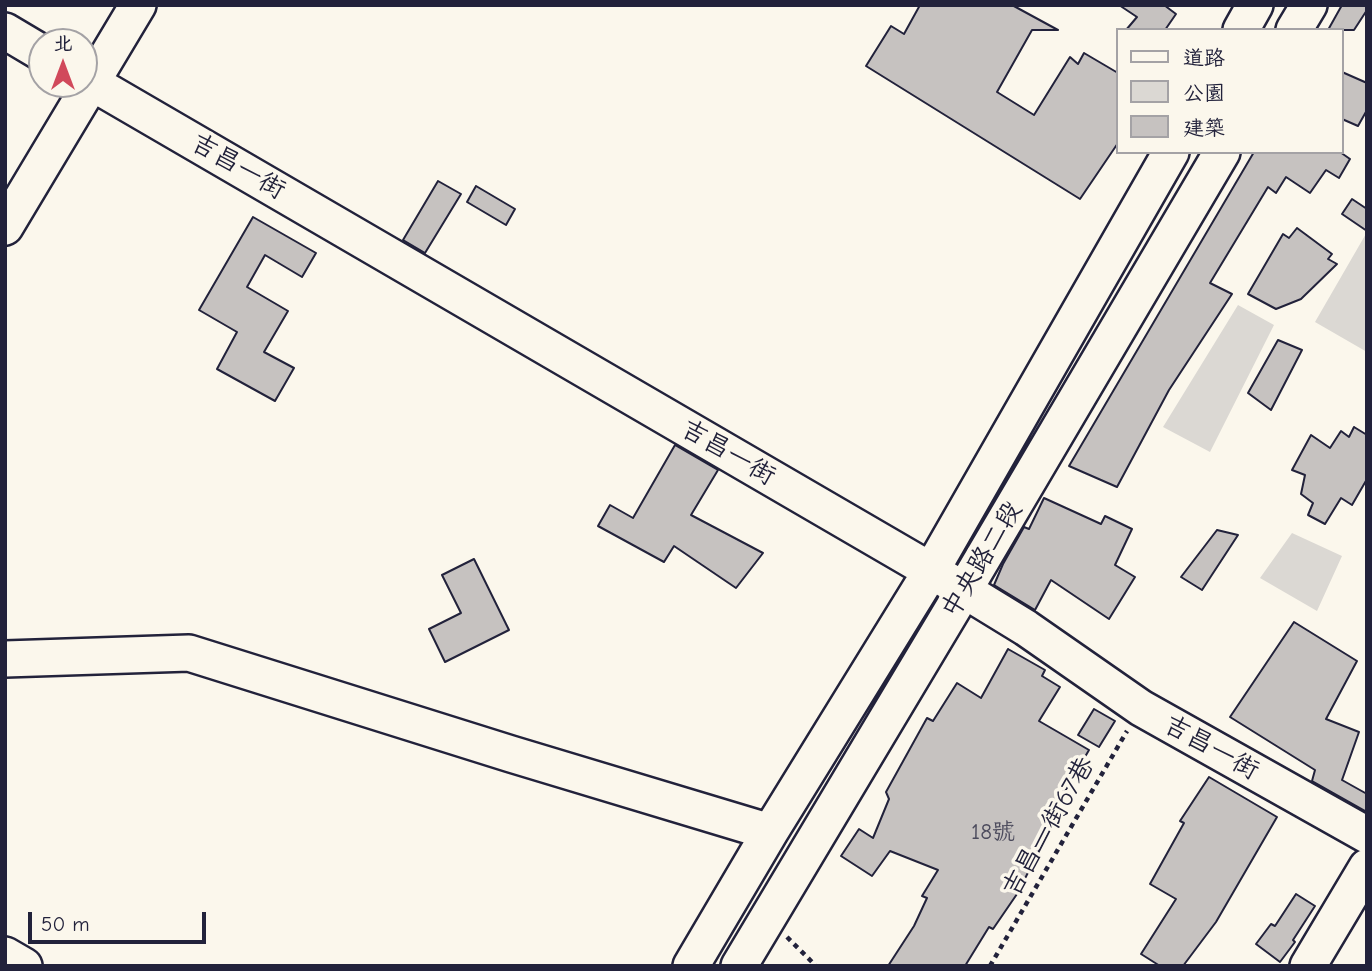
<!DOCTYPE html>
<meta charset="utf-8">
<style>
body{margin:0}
#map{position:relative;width:1372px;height:971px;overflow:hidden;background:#fbf7ec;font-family:"Comic Neue","LXGW WenKai TC",sans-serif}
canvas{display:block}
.frame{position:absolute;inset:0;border:7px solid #22223b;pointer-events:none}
.legend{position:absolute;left:1116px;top:28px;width:228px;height:126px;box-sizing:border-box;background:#fbf7ec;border:2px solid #a4a2a5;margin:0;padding:9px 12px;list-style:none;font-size:21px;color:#22223b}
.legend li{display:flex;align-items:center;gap:14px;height:35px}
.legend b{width:35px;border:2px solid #a4a2a5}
.north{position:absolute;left:28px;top:28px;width:70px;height:70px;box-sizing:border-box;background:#fbf7ec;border:2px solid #a4a2a5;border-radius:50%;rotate:0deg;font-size:19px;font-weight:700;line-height:28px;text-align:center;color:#22223b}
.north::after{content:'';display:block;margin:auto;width:24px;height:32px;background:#d1495b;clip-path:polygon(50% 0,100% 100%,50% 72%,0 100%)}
.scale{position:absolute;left:28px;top:912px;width:178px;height:32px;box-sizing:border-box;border:4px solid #22223b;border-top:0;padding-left:9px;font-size:21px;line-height:24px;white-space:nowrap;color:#22223b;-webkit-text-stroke:5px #fbf7ec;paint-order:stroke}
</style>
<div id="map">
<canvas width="1372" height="971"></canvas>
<div class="frame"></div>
<ul class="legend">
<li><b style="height:9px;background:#fbf7ec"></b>道路</li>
<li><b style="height:19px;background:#dbd8d3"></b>公園</li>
<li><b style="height:19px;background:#c6c2c0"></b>建築</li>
</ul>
<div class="north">北</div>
<div class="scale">50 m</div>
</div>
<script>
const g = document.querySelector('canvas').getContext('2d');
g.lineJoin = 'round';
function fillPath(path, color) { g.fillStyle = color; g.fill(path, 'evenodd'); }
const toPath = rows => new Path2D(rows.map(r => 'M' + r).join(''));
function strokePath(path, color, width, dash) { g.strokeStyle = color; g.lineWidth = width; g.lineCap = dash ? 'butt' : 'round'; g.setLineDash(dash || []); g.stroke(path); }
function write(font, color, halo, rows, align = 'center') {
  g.font = font + ' "Comic Neue","LXGW WenKai TC",sans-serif'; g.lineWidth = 7; g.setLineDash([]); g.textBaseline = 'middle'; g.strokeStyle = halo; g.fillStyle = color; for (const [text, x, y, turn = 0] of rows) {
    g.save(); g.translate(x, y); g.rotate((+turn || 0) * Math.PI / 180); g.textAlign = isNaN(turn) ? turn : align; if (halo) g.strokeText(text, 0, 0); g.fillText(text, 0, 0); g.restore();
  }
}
const green = toPath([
 [1367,232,1367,352,1315,322],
 [1238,305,1274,325,1210,452,1163,427],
 [1292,533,1342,556,1317,611,1260,578]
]);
const building = toPath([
 [920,5,1012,5,1058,30,1032,30,997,92,1034,115,1070,57,1078,64,1084,53,1118,73,1118,143,1080,199,866,66,891,26,904,34,920,5],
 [1119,5,1164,5,1176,14,1165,30,1126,30,1137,17,1119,5],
 [1342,5,1367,5,1367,10,1354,30,1328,30,1342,5],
 [1342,72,1367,83,1367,110,1358,126,1342,119,1342,72],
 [1254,152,1340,152,1350,159,1339,178,1326,170,1310,193,1286,177,1276,193,1268,187,1210,283,1232,294,1169,390,1117,487,1069,466,1254,152],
 [438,181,461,194,425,253,403,240,438,181],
 [476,186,515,209,506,225,467,202,476,186],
 [1352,199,1367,209,1367,231,1342,214,1352,199],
 [253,217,316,253,302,277,265,255,247,287,288,311,264,352,294,368,275,401,217,369,237,332,199,310,253,217],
 [1297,228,1332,254,1328,259,1337,264,1301,299,1276,309,1248,294,1283,234,1289,238,1297,228],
 [1278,340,1302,350,1271,410,1248,393,1278,340],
 [1354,427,1367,435,1367,479,1352,505,1341,498,1325,524,1308,515,1313,503,1301,494,1305,475,1292,470,1311,435,1330,448,1341,431,1349,437,1354,427],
 [675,445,718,470,691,515,763,553,736,588,674,546,664,562,598,526,610,505,633,518,675,445],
 [1044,498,1101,524,1105,516,1132,529,1115,565,1135,577,1109,619,1051,580,1035,610,994,585,1003,564,1024,527,1029,529,1044,498],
 [1217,530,1238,535,1202,590,1181,577,1217,530],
 [474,559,509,630,445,662,429,629,461,613,442,575,474,559],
 [1294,622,1357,661,1326,719,1359,732,1342,780,1367,794,1367,812,1312,781,1315,770,1230,717,1294,622],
 [1008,649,1045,670,1042,676,1060,687,1039,721,1089,750,1050,817,1055,820,1017,894,993,929,989,927,965,966,888,966,914,926,927,898,922,896,938,870,890,851,872,876,841,856,859,829,873,838,889,799,886,792,927,718,933,721,957,683,981,698,1008,649],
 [1094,709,1115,721,1099,747,1078,735,1094,709],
 [1209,777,1277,817,1216,922,1183,966,1160,966,1141,954,1176,899,1150,884,1184,823,1180,821,1209,777],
 [1296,894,1315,906,1293,940,1295,942,1280,962,1256,944,1271,924,1275,926,1296,894]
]);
const path = toPath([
 [787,937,816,966],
 [990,966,1127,731]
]);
const minor = toPath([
 [1241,30,1255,5],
 [1294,30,1309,5],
 [5,31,42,53],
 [84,78,964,590,1026,628,1141,708,1367,835],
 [5,227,138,5],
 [5,659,189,653,511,754,770,832],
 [5,955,24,966],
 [691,966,770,832,931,571,1171,152],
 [739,966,964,590,1222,152],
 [1308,966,1367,867]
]);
const numberNames = [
 ["18號",993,832]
];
const streetNames = [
 ["吉昌一街",238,167,30],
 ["吉昌一街",728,453,30],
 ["中央路二段",982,560,-59],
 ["吉昌一街",1211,748,29],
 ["吉昌一街67巷",1049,827,-60]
];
fillPath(green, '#dbd8d3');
fillPath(building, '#c6c2c0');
strokePath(building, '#22223b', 2);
strokePath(minor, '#22223b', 40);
strokePath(path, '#22223b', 4.5, [5, 5]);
strokePath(minor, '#fbf7ec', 35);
write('23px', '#4b4a5c', null, numberNames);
write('26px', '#22223b', '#fbf7ec', streetNames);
</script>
